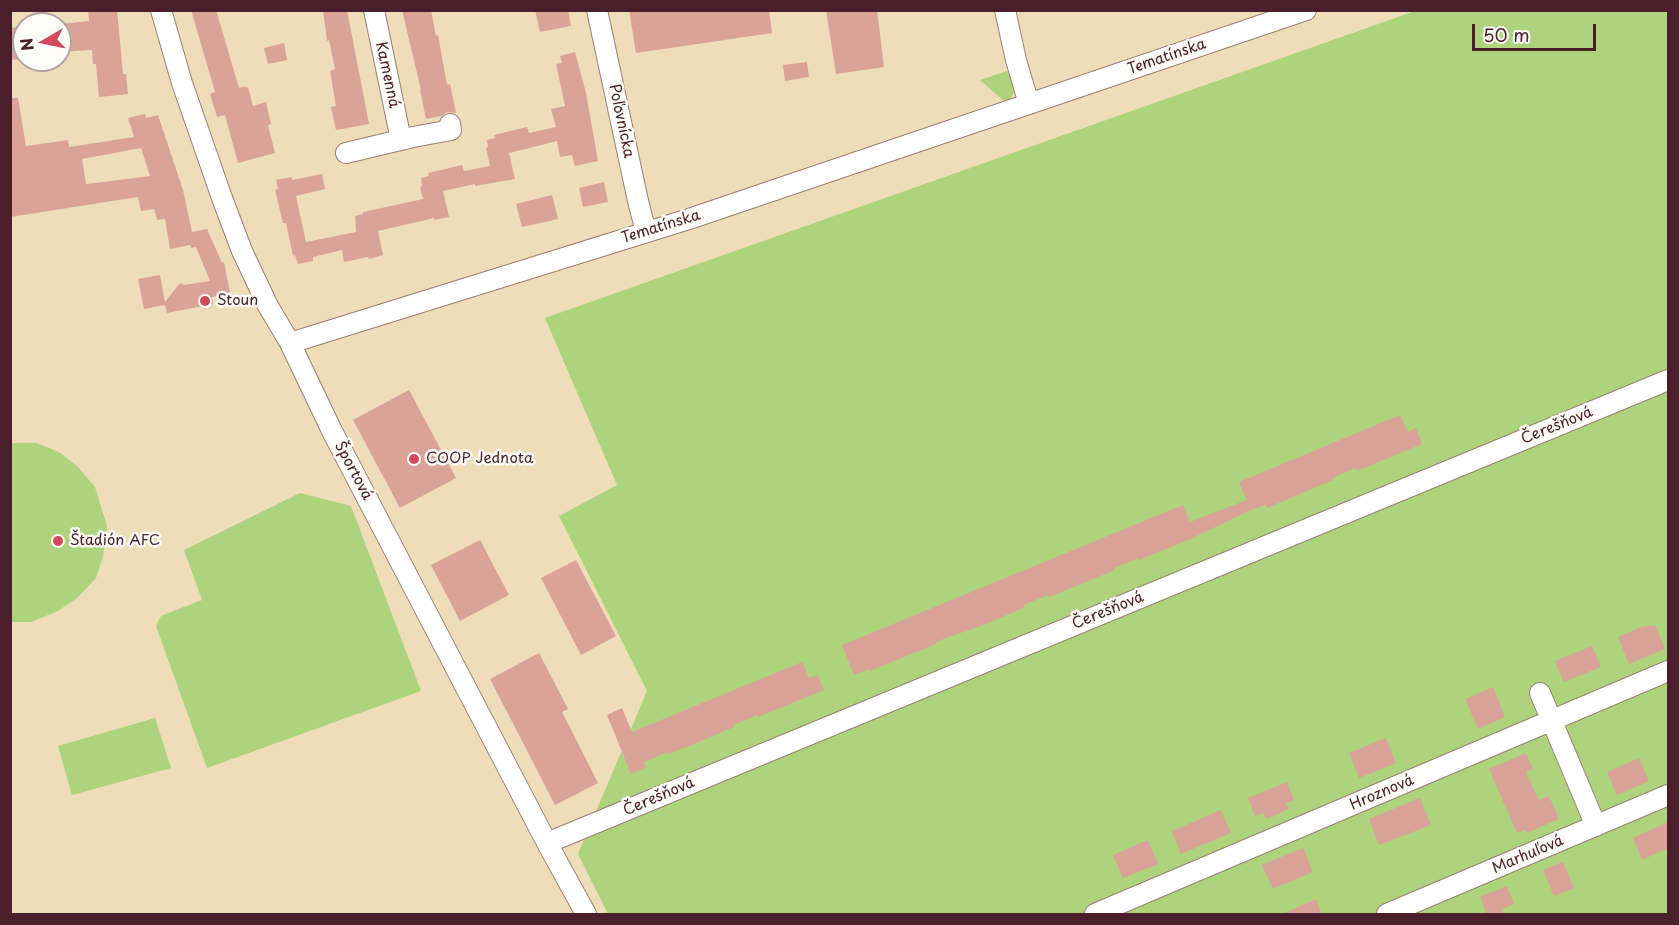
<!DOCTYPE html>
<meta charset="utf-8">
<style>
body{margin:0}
#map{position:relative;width:1679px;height:925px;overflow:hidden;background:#efdcb9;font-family:"Playpen Sans",sans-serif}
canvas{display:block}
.frame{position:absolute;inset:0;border:12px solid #4a1f2b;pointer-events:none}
.north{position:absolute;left:12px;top:12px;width:60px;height:60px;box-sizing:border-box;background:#fdfcf7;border:2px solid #b5a4a5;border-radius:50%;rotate:261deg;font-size:16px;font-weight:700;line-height:24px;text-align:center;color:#4a1f2b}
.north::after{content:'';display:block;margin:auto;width:21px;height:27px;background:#d1495b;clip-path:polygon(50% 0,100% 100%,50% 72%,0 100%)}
.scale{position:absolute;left:1472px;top:24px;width:124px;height:27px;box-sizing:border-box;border:3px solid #4a1f2b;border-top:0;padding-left:8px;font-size:18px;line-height:21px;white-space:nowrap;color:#4a1f2b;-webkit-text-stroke:4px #fdfcf7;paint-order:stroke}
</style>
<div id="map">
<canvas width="1679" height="925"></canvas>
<div class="frame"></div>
<div class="north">N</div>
<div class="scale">50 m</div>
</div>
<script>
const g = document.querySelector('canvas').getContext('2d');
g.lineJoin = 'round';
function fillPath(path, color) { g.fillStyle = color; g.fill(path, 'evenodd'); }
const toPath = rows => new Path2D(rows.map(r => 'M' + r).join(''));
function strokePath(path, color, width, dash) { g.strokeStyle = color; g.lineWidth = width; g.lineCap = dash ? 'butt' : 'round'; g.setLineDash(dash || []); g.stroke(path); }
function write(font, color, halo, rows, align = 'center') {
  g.font = font + ' "Playpen Sans",sans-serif'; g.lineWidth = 5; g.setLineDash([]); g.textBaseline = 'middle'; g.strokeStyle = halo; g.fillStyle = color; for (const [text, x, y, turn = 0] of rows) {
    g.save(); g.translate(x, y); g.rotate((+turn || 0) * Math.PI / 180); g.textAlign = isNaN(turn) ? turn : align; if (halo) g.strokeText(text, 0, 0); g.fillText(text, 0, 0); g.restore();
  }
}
const green = toPath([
 [1415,11,1668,11,1668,914,608,914,578,854,647,691,559,516,617,485,545,318],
 [1007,71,1013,76,1015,91,1010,99,1004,101,980,80],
 [11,443,37,443,59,452,78,467,95,487,107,526,103,556,96,578,77,598,58,611,31,622,11,622],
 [300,493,351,506,421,691,207,768,156,626,161,616,202,600,184,550],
 [155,718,171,768,72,795,58,746]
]);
const building = toPath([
 [88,10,117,10,123,74,126,74,128,94,99,97,96,64,93,64,92,50,60,52,60,24,89,21],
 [191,10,216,10,239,88,245,86,246,88,248,87,253,106,266,102,271,124,268,125,275,153,238,163,225,115,217,117,210,94,215,92],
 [323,10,347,10,369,124,336,130,331,107,336,106,330,71,335,69,329,40,327,41],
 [402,10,431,10,436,36,438,35,447,85,450,84,456,113,447,112,441,116,426,119,420,90,421,90],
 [535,10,568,10,571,26,540,32],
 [629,10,769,10,772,33,636,53],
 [826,10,877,10,884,67,836,74],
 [24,27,24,59,10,60,10,28],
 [284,43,287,60,268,64,264,48],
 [575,52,586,93,598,161,575,166,572,155,560,157,557,141,509,153,515,179,475,186,475,184,443,191,449,217,434,220,434,218,378,231,383,255,369,259,368,257,344,262,342,250,313,257,313,261,298,264,295,255,293,256,286,223,283,223,275,190,278,189,276,180,292,177,292,180,322,174,325,189,296,196,306,242,356,232,355,216,363,214,363,212,423,199,420,187,422,186,421,178,429,176,428,173,462,165,464,171,490,166,486,148,488,147,487,140,495,138,494,135,527,127,529,133,556,127,551,109,565,106,556,64,562,63,560,56],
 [807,62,809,77,785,81,783,65],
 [10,98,18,98,26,146,68,140,69,147,134,137,128,118,145,114,146,118,158,115,183,190,192,232,207,229,222,263,224,262,230,293,212,297,213,304,167,313,165,305,144,309,138,279,160,275,165,302,180,283,184,285,210,281,196,247,191,248,190,245,170,249,165,219,157,220,154,209,141,211,138,197,10,217],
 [141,148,150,176,86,184,82,159],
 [604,182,608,202,583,207,579,188],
 [552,195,558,219,522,227,516,204],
 [409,390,456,478,400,508,353,420],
 [1400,415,1408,432,1416,428,1422,444,1357,471,1356,468,1332,478,1333,480,1267,508,1266,505,1251,510,1188,540,1139,560,1138,558,1114,568,1115,570,1049,597,1048,595,1024,605,1025,607,986,624,935,642,936,644,870,671,869,669,854,675,842,645,1183,505,1190,522,1247,500,1239,482],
 [480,540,509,595,460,621,431,565],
 [576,560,616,636,581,655,541,578],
 [1655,625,1665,649,1629,664,1618,637,1641,627],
 [1592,646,1601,667,1564,682,1555,661],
 [539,653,568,709,562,712,598,783,555,805,490,679],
 [802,662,809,678,818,675,824,690,758,717,758,715,733,725,734,727,696,743,669,754,668,752,644,762,646,767,631,774,607,715,622,708,632,732],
 [1493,687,1505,717,1478,729,1465,699],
 [1386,738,1396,763,1359,778,1349,753],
 [1526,753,1533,769,1526,772,1539,800,1549,796,1559,819,1527,833,1526,830,1517,833,1489,769],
 [1639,758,1649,781,1617,795,1607,772],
 [1287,782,1294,800,1286,803,1289,809,1266,819,1263,813,1255,816,1248,798],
 [1420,798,1431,825,1379,845,1369,819],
 [1221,810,1231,833,1181,854,1172,831],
 [1668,822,1668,848,1642,860,1633,838],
 [1148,840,1158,864,1123,878,1113,855],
 [1303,848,1313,872,1273,889,1262,865],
 [1563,862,1574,888,1554,896,1543,870],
 [1507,886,1514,904,1502,909,1505,915,1487,915,1480,897],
 [1316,899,1322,915,1280,915]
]);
const street = toPath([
 [161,10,182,83,222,198,242,251,268,306,290,343,332,431,547,843,586,914],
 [374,10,401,140],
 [597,10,638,201,646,232],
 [1005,10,1016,60,1029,104],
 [346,153,413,137,451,130,450,124],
 [290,343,689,219,1306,10],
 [1540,693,1596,826],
 [547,843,1668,380],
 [1095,914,1668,671],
 [1387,914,1668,795]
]);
const markers = [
 [205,301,6,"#d1495b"],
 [414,459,6,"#d1495b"],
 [58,541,6,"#d1495b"]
];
const streetNames = [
 ["Tematínska",1167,57,-19],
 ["Kamenná",387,75,78],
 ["Poľovnícka",621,121,78],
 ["Tematínska",661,227,-17],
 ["Čerešňová",1557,426,-22],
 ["Športová",353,471,62],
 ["Čerešňová",1108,611,-22],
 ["Hroznová",1382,793,-23],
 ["Čerešňová",659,797,-23],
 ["Marhuľová",1528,855,-23]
];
const poiNames = [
 ["Stoun",217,301],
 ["COOP Jednota",426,459],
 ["Štadión AFC",70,541]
];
fillPath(green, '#add37d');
fillPath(building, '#daa398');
strokePath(street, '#9c7e72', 22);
strokePath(street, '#fff', 20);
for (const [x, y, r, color] of markers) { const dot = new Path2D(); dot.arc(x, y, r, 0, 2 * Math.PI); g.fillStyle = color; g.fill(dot); strokePath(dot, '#fdfcf7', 2); }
write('15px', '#4a1f2b', '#fdfcf7', streetNames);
write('15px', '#4a1f2b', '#fdfcf7', poiNames, 'left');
</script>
